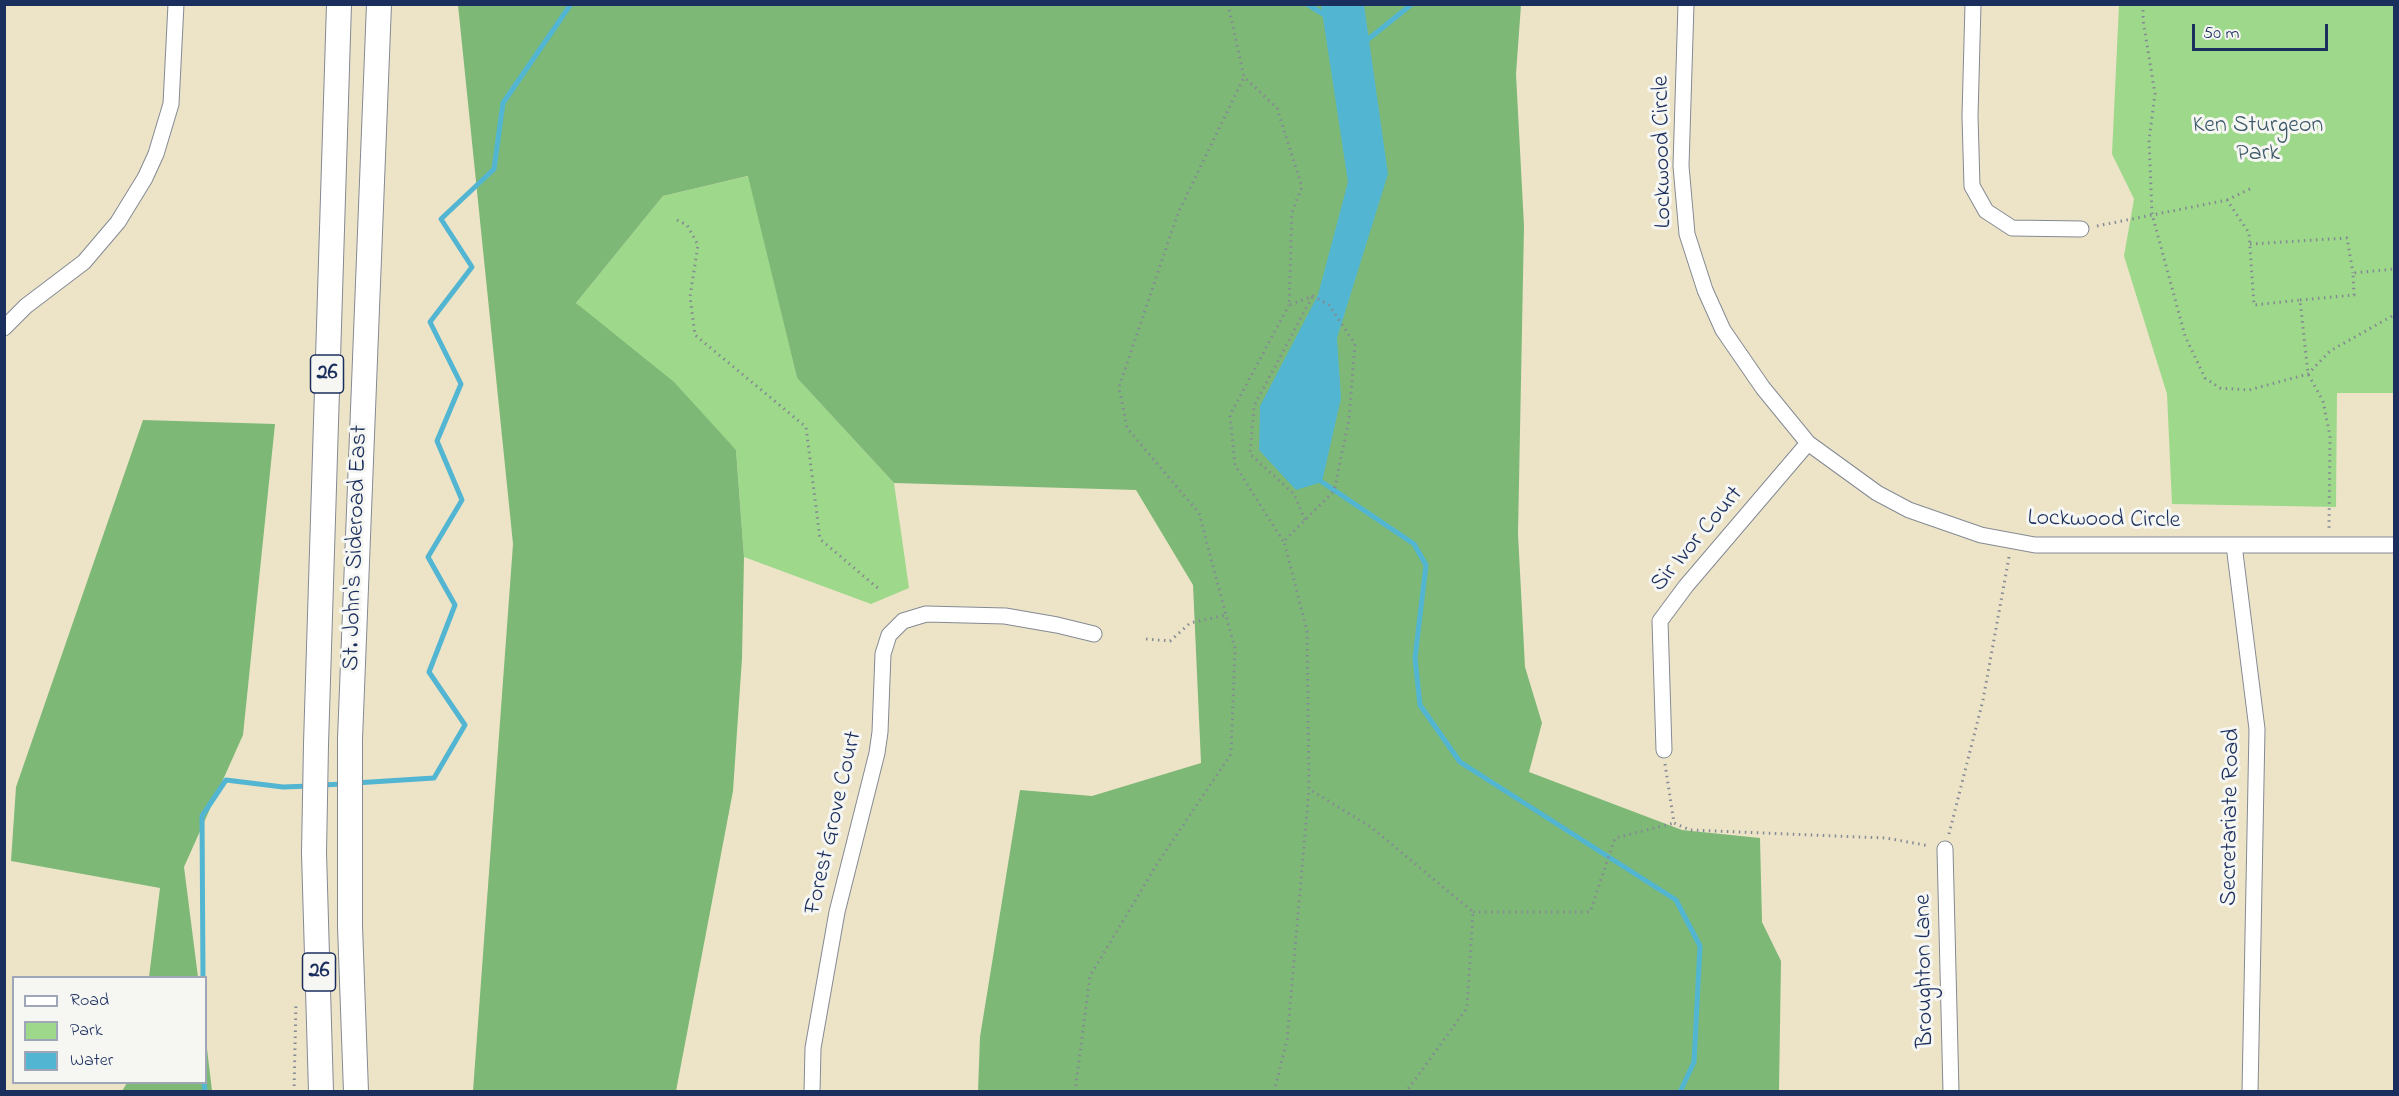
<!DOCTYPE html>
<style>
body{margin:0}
#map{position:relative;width:2399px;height:1096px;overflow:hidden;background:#ede4c8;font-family:"Indie Flower",sans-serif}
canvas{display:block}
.frame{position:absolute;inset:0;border:6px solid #1b2f5e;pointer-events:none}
.legend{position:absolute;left:12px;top:976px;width:195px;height:108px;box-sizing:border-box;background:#f6f6f2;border:2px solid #9ea6b7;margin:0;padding:8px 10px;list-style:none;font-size:18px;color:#1b2f5e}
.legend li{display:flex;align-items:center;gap:12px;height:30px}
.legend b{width:30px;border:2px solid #9ea6b7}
.scale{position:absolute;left:2192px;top:24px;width:136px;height:27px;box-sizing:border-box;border:3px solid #1b2f5e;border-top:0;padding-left:8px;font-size:18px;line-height:21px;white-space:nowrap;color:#1b2f5e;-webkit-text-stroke:4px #f6f6f2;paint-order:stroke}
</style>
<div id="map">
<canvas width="2399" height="1096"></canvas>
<div class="frame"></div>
<ul class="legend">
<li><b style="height:8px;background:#fff"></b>Road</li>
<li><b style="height:16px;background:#9ed88b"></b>Park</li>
<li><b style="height:16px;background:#52b5d1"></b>Water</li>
</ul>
<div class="scale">50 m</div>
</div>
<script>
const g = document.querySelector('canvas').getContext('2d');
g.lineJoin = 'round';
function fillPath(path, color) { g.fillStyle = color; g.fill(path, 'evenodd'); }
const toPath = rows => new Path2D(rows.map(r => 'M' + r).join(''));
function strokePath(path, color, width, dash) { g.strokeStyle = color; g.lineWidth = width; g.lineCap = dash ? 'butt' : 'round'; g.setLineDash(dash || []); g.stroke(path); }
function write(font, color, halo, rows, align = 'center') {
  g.font = font + ' "Indie Flower",sans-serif'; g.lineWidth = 6; g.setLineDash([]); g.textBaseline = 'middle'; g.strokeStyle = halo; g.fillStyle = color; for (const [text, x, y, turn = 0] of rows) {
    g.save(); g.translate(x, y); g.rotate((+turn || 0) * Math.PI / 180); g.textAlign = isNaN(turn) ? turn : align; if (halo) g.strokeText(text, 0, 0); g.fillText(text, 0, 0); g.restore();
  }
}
const green = toPath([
 [2119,5,2394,5,2394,393,2337,393,2336,507,2172,504,2167,394,2124,256,2134,199,2112,154],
 [749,176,797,378,894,483,909,588,871,604,744,557,736,450,576,303,663,196]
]);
const forest = toPath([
 [458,5,1521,5,1516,74,1524,226,1518,534,1525,667,1542,723,1529,772,1682,830,1760,838,1762,922,1781,961,1779,1091,978,1091,980,1037,1020,790,1092,796,1201,763,1193,585,1136,490,894,483,797,378,748,176,663,196,576,303,674,382,736,450,744,557,742,658,733,791,676,1091,473,1091,513,544],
 [143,420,275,424,243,735,184,867,198,977,149,977,160,888,11,861,16,787],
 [206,1040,212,1091,122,1091,127,1083,206,1082]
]);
const water = toPath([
 [1321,5,1364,5,1388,174,1337,338,1341,398,1322,482,1296,490,1259,450,1260,406,1318,295,1348,182]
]);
const stream = toPath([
 [1307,4,1328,17],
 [1366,41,1412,4],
 [1322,482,1414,544,1426,565,1415,658,1420,705,1460,762,1676,900,1700,946,1694,1062,1680,1092],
 [355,783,434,778,465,725,429,672,455,605,428,557,462,500,437,441,461,384,430,322,472,267,441,219,494,169,503,103,571,4],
 [322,785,343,784],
 [203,978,202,816,226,780,283,787,310,786],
 [204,1082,205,1092]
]);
const path = toPath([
 [1228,4,1244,77,1277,108,1302,187,1292,212,1289,305,1313,296,1329,305,1355,344,1349,419,1334,491,1284,541,1307,631,1309,789,1371,827,1473,912,1467,1008,1406,1092],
 [2143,4,2143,20,2155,94,2149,140,2152,214,2185,336,2205,378,2220,388,2249,390,2308,374,2330,351,2394,315],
 [2227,200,2254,187],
 [677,220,687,225,698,245,690,297,695,335,806,427,820,539,880,590],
 [2097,226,2227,200,2249,233,2254,305,2300,300,2308,374,2323,401,2330,436,2329,528],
 [2250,244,2347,238,2353,273],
 [2300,300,2354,295,2353,273,2394,269],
 [1305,520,1294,494,1250,454,1254,406,1312,297],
 [1283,541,1235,465,1230,415,1289,305],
 [1146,639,1170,641,1190,623,1226,615],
 [1665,764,1674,823,1690,830,1886,838,1930,846],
 [1949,834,1983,700,2009,557],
 [1473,912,1590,912,1615,838,1674,823],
 [294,1092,296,1002],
 [1075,1092,1090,976,1157,864,1231,754,1235,649,1199,513,1127,428,1119,387,1178,213,1244,77],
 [1274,1092,1287,1040,1309,789]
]);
const minor = toPath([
 [1686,4,1681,166,1687,234,1705,290,1723,330,1763,388,1808,443,1877,493,1909,510,1981,535,2035,545,2394,545],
 [1973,4,1970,116,1972,186,1986,211,2012,228,2081,229],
 [4,328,26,306,84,262,118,222,145,178,156,154,171,104,176,4],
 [2234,545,2257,729,2250,1092],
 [1664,750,1660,621,1686,586,1808,443],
 [1945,849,1951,1092],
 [812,1092,813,1048,837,912,877,753,880,732,883,654,889,635,903,621,926,614,1005,616,1057,625,1094,634]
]);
const primary = toPath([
 [321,1092,314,853,316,744,339,4],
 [356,1092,350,926,350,739,379,4]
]);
const shields = [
 [327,374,33],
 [319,972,33]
];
const shieldNames = [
 ["26",327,374],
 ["26",319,972]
];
const parkNames = [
 ["Ken Sturgeon",2258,127],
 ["Park",2258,155]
];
const streetNames = [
 ["Lockwood Circle",1664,152,-91],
 ["Lockwood Circle",2104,521,1],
 ["Sir Ivor Court",1698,540,-50],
 ["St. John's Sideroad East",357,548,-88],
 ["Secretariate Road",2232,817,-89],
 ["Forest Grove Court",835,823,-77],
 ["Broughton Lane",1926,971,-91]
];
fillPath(green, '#9ed88b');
fillPath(forest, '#7eb877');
fillPath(water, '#52b5d1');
strokePath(stream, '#52b5d1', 5);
strokePath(minor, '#848a93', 17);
strokePath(primary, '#848a93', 26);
strokePath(path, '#848a93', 3, [1.5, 4.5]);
strokePath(minor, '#fff', 15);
strokePath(primary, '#fff', 24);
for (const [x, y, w] of shields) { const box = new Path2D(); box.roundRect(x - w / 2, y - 19, w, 38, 4.5); g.fillStyle = '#f6f6f2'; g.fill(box); strokePath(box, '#1b2f5e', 1.5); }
write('bold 22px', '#1b2f5e', null, shieldNames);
write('24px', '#3c5969', '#f6f6f2', parkNames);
write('24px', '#1b2f5e', '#f6f6f2', streetNames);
</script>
